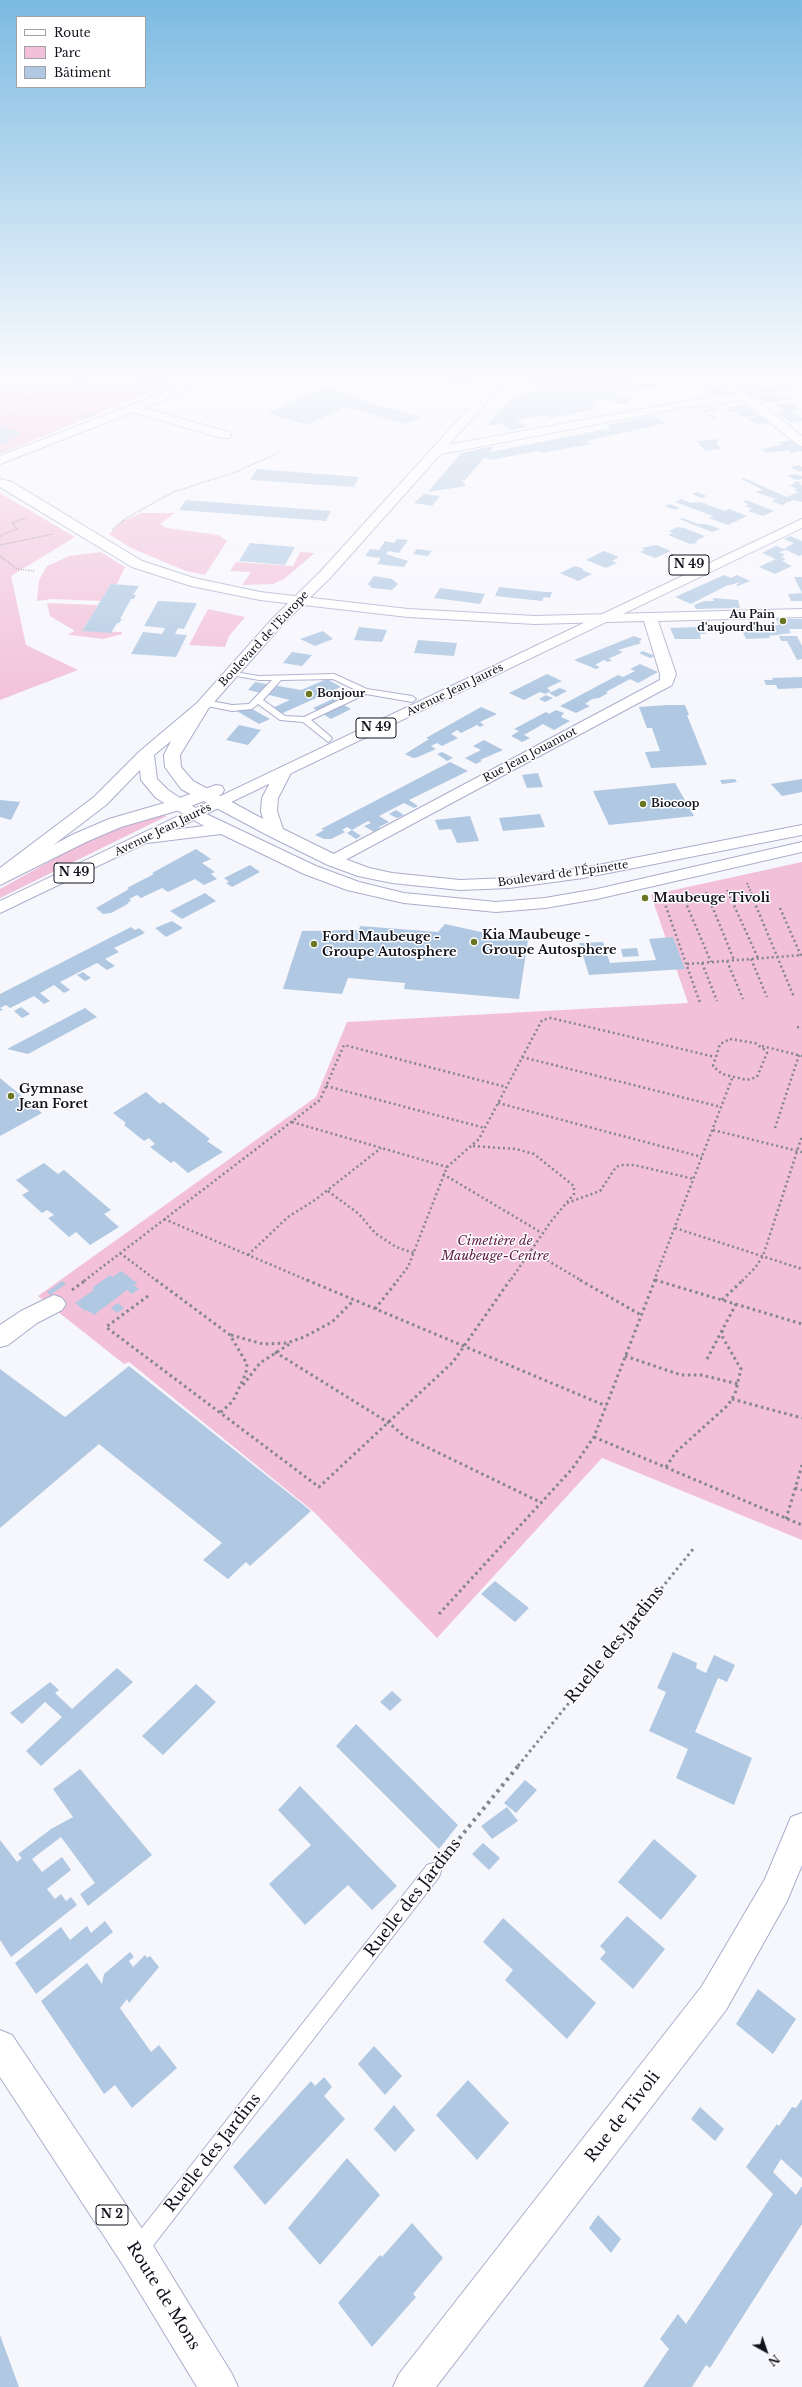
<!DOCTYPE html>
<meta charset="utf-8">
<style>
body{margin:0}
#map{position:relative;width:802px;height:2387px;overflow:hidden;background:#f6f6fd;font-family:"Libre Baskerville",serif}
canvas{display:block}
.legend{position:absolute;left:16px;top:16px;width:130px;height:72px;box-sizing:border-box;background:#fff;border:1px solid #a0a0a5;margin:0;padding:5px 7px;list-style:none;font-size:12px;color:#11121d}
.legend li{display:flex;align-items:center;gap:8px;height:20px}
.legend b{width:20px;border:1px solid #a0a0a5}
.north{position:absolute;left:746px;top:2331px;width:40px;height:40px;-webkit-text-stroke:3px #fff;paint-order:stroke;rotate:140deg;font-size:11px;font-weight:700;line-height:16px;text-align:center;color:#11121d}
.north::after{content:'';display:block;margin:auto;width:14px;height:18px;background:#11121d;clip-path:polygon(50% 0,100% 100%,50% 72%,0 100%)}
</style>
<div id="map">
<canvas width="802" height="2387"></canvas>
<ul class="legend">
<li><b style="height:5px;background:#fff"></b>Route</li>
<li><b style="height:11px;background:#f2c0d8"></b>Parc</li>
<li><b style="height:11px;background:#b0c8e2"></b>Bâtiment</li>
</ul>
<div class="north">N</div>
</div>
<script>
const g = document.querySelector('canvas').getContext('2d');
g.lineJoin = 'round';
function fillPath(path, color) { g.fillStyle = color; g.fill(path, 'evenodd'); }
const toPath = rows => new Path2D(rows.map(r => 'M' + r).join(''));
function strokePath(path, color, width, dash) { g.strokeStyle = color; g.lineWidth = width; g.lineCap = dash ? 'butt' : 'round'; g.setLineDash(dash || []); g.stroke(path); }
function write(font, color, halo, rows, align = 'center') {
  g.font = font + ' "Libre Baskerville",serif'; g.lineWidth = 3; g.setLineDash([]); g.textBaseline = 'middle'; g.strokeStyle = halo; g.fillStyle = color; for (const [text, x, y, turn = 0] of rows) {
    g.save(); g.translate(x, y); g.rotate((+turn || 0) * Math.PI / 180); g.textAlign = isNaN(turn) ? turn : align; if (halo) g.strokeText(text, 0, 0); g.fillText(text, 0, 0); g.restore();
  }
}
const green = toPath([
 [0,375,193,375,0,454],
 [0,493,75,537,11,576,26,645,78,670,0,700],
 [141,513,175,513,160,524,167,528,219,535,227,541,205,575,186,571,131,548,109,534,125,519,127,520],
 [101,552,125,567,117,584,111,584,101,601,52,599,37,601,39,580,47,566,69,556],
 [300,552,315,553,284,579,273,584,242,585,251,572,230,571,236,562,293,566],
 [47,603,98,605,82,631,122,632,122,634,103,639,71,635,68,634,75,631,50,616],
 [208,609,245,617,229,636,225,647,189,645],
 [163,815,167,816,0,898,0,889,63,854,108,832],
 [802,862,802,1540,602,1458,437,1638,314,1512,129,1362,124,1364,38,1296,316,1097,347,1022,688,1003,651,895]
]);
const building = toPath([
 [118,375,160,375,169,377,159,382,169,385,161,388],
 [457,375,471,375,474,376,468,383,456,383,443,378],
 [532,375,628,375,637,383,641,382,645,385,654,383,658,386,614,393,620,396,634,397,627,401,629,402,627,404,617,404,608,398,594,401,598,404,591,406,597,409,550,418,544,415,517,420,527,427,511,430,502,423,487,426,513,396,552,388,546,385,525,382],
 [689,375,698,376,675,380,672,378],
 [732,375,756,375,754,376,758,378,743,381],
 [707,377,711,380,695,382,691,379],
 [78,378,85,380,73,385,67,383],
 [766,381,769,383,742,389,736,385],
 [719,385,730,393,704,396,701,394,709,392,703,387],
 [791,385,793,386,788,387,793,389,750,396,742,390,758,388,761,390],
 [324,387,364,398,360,400,421,417,406,424,345,407,307,425,267,413],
 [773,395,778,399,793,397,796,399,764,403,756,397],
 [793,403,800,410,793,411,802,418,802,421,791,423,778,413,785,412,775,405],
 [743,405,751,410,757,415,742,417,735,412,730,413,726,410,731,409,728,407],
 [715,408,718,410,708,412,718,419,715,419,702,410],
 [89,412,96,415,86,419,78,417],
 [653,416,665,423,587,441,591,444,542,453,539,451,490,460,485,457,465,480,462,480,466,486,428,492,461,453,494,446,490,452,611,428,606,425],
 [760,416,769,423,757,425,748,418],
 [0,427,14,430,22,433,7,439,11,441,4,444,0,442],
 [716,439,719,442,716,443,722,449,706,451,696,441],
 [794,440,802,446,802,451,791,453,788,450,767,453,761,449,781,445,778,442],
 [798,465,802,467,802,471,799,472,790,467],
 [257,469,359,477,354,487,250,480],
 [794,474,802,476,802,479,795,480,787,476],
 [744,478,787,497,798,492,794,490,797,489,787,484,791,485,794,484,793,482,802,482,799,484,802,485,802,502,793,500,782,505,771,501,776,499,755,492,763,490,741,479],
 [697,492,707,496,702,498,692,494],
 [424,494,440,496,432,506,414,503],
 [681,499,691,503,700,502,725,511,729,509,747,516,728,525,709,518,713,516,675,502],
 [186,500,331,511,326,521,179,510],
 [746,500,774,511,763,516,748,511,752,509,745,506,749,504,743,502],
 [670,504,680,508,675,510,665,506],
 [683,518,698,524,706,524,720,529,712,532,679,519],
 [678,527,684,528,705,536,696,541,697,543,690,544,668,535,673,533,669,531],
 [790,536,802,541,802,555,799,556,784,549,794,543,784,539],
 [397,539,408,540,399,553,388,551,386,554,408,561,404,567,377,564,381,558,365,556,370,549,379,550,385,541,394,543],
 [250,543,295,547,285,565,239,561],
 [656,545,671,551,655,558,640,552,645,550,641,548],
 [776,546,786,550,779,552,785,555,781,557,786,559,782,561,792,566,775,574,759,567,776,559,762,553],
 [417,549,432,551,428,556,413,554],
 [604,551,619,557,612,561,617,563,606,568,586,560],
 [575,566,584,569,582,570,592,574,578,581,560,573],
 [724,575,731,578,737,575,750,581,738,586,736,585,741,582,726,586,691,604,675,597],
 [374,576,392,579,398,584,392,590,372,588,368,584],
 [794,577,802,577,802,601,791,601,788,594,802,593],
 [111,584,139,586,133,595,136,595,134,599,131,599,120,619,122,619,119,623,117,623,111,633,82,631],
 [499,587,546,592,552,592,550,598,544,597,542,601,495,596],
 [440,588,463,591,485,594,480,604,434,598],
 [713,598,738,600,740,608,696,609,694,605,704,601,714,601],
 [158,601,197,603,184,629,178,628,175,634,187,635,176,657,131,654,143,632,162,634,165,628,144,626],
 [776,619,802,619,802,629,789,629,791,633,769,636,770,638,746,639,740,626,779,625],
 [359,627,387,630,382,642,354,640],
 [697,627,703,627,706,634,700,634,701,639,675,639,670,628],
 [323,631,333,639,315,646,300,639],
 [634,636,642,639,639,642,642,643,618,650,623,652,608,659,612,660,608,662,604,660,595,665,600,667,596,669,574,660],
 [779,636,797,636,802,646,802,659,797,660,787,641,781,641],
 [418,640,457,643,454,656,414,653],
 [643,651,655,656,650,658,639,653],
 [292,652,312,655,302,666,283,663],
 [640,664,658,672,638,683,630,679,606,692,608,693,599,698,592,699,585,704,590,706,576,713,560,706,618,675,623,677,635,671,630,669],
 [547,674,562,681,547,688,551,691,545,694,540,692,524,700,509,693],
 [802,677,802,688,778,689,776,685,766,685,764,680,773,680,772,678],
 [327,679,341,687,276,716,266,711,290,700,248,690,255,682,301,690],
 [560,688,567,691,556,697,549,693],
 [546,695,553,698,545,702,539,699],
 [333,699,351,709,331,719,313,708],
 [245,705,270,719,259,724,235,710],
 [667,705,685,705,689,715,687,715,707,765,651,768,645,752,660,751,652,728,647,728,639,707],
 [481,707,497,714,480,722,484,725,480,727,477,725,461,733,457,730,451,734,458,738,442,746,437,743,431,746,436,749,418,757,413,758,405,754,429,739,426,738],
 [556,710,564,713,561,717,570,721,554,730,543,724,524,735,530,738,522,742,511,736,519,731,514,729,546,712,549,714],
 [239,725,261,730,248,745,226,740],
 [484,740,503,750,480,760,482,761,476,764,465,758,481,750,473,746],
 [442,752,446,754,453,758,447,761,437,754],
 [450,762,468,771,409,800,418,806,414,808,404,803,379,816,389,822,379,827,380,828,374,832,364,826,371,823,368,821,352,830,347,827,342,830,345,832,331,839,324,839,315,835,324,830,321,829],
 [538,773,543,787,527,788,522,775],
 [735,779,737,782,722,784,720,780],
 [802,779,802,792,782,796,771,784],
 [675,783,694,816,609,825,593,791],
 [0,800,20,802,11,820,0,817],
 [396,810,404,815,397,818,389,814],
 [540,814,545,827,503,831,499,818],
 [470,816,479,841,457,843,451,829,439,830,435,820],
 [352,830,361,836,356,839,347,833],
 [196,849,211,859,202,863,215,872,211,874,217,879,204,885,195,879,168,892,162,888,141,898,137,895,129,899,131,900,126,905,111,913,103,914,96,908,129,889,127,888,154,874,152,873],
 [250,865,260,872,232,887,226,883,229,882,224,878],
 [205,893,216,901,182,919,170,911],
 [172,921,183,928,166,937,155,928],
 [445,924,490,934,489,936,528,940,519,999,404,989,405,983,348,978,342,994,283,989,302,931,359,930,360,926,438,932],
 [131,927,135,930,139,928,145,933,114,948,119,952,105,959,115,966,107,970,97,963,60,982,70,990,64,993,54,985,40,993,50,1001,44,1004,34,996,10,1008,6,1005,0,1008,3,1010,0,1011,0,994],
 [673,937,685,969,589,975,579,943,603,942,610,963,656,960,649,939],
 [637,948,639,956,623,957,621,949],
 [83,972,91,978,85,981,77,975],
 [21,1007,30,1014,22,1018,14,1011],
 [85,1008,97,1017,28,1054,7,1049],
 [0,1078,42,1113,0,1136],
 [146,1092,160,1104,163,1102,210,1139,207,1141,223,1152,188,1173,174,1161,171,1163,150,1147,155,1144,149,1138,144,1141,124,1125,126,1123,113,1113],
 [44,1163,58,1174,64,1170,105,1205,111,1210,104,1214,119,1227,90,1245,76,1232,69,1237,48,1218,54,1215,47,1210,42,1213,22,1195,29,1191,16,1180],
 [121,1271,137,1283,134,1285,139,1289,132,1294,127,1290,94,1315,87,1310,85,1311,75,1303,94,1290,92,1288,110,1275,113,1277],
 [62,1281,66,1284,50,1295,47,1292],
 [118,1303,124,1308,117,1313,111,1308],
 [129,1366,311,1511,250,1566,246,1562,228,1579,203,1560,222,1543,99,1444,0,1528,0,1369,65,1417],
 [495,1581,529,1608,515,1622,481,1594],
 [673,1652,697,1663,696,1668,706,1673,714,1655,735,1665,727,1682,718,1678,695,1732,752,1758,734,1805,676,1778,688,1749,649,1731,666,1692,657,1688],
 [117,1668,133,1682,41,1766,26,1751,62,1717,45,1702,22,1724,10,1713,50,1682,59,1690,55,1693,72,1709],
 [196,1684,216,1702,163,1755,142,1736],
 [392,1691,402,1700,390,1711,380,1702],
 [356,1724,458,1825,439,1849,336,1746],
 [80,1769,152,1855,88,1906,80,1894,95,1883,61,1837,32,1859,42,1872,62,1857,71,1870,47,1889,55,1899,61,1894,66,1901,71,1897,77,1905,11,1957,0,1940,0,1840,17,1862,22,1858,18,1854,51,1829,73,1817,53,1789],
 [525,1780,537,1790,516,1813,504,1803],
 [300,1786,397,1886,372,1910,348,1885,305,1925,269,1884,311,1845,278,1810],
 [507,1807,518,1821,492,1839,481,1826],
 [654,1839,697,1876,661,1920,618,1882],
 [483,1843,500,1858,489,1870,472,1854],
 [627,1916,665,1949,633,1989,600,1959,606,1952,600,1946],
 [503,1918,596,2003,567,2039,505,1980,513,1970,483,1942],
 [105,1921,113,1932,36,1994,15,1963,61,1927,70,1940,87,1926,91,1933],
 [130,1952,134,1957,129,1961,133,1967,145,1955,147,1958,150,1956,159,1967,129,2003,127,1999,120,2008,151,2052,159,2045,177,2068,132,2108,115,2085,104,2094,41,2001,87,1963,102,1984,104,1974],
 [758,1989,796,2019,773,2054,736,2024],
 [374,2046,402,2076,385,2095,358,2064],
 [324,2077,332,2087,324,2096,345,2119,265,2205,233,2167,311,2081,315,2086],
 [468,2080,509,2123,477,2160,436,2115],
 [802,2099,802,2178,781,2159,773,2172,796,2195,802,2186,802,2224,710,2368,706,2365,692,2387,643,2387,669,2349,660,2339,678,2314,686,2324,773,2194,746,2167,777,2124,779,2126,792,2107,796,2108],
 [394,2105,415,2130,395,2152,374,2129],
 [700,2107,724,2129,715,2141,691,2119],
 [347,2158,380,2195,320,2265,288,2228],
 [598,2215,621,2239,611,2253,589,2228],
 [412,2223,443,2258,413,2294,416,2297,372,2347,338,2303,380,2255,382,2257],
 [0,2335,19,2387,0,2387]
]);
const pathFar4 = toPath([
 [20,375,6,392,21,397],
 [26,400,60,393,77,393],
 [92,407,74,388,101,375],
 [0,421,20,412,26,400,21,397,44,375],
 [113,529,125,519,173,492,236,472,280,452],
 [0,536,17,529,12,523,26,518],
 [0,545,53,534],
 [0,556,17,569,34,571]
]);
const pathFar3 = toPath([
 [747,883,755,902],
 [727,890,732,902],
 [706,892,710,902],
 [683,896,685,902],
 [663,899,664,902]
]);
const pathFar2 = toPath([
 [664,901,700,1003],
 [685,901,711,962],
 [710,901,734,960],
 [732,901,758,958],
 [754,901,794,997],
 [780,908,802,958],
 [751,959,767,997],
 [727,961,743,999],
 [702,963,717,1001],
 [687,964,802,955],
 [797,1027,802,1028],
 [730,1039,755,1043,765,1050,767,1053,757,1077,747,1080,722,1074,713,1066,720,1044,730,1039],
 [762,1046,802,1056],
 [522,1057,721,1107],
 [326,1086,485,1128],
 [498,1103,702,1157],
 [292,1122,447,1167],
 [775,1128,799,1055],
 [713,1130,802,1152],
 [473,1146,516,1149,534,1154,574,1186,574,1194,552,1220,510,1281],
 [443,1174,542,1233],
 [328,1191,359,1214,375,1233,396,1247,414,1253],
 [567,1203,600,1191,616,1167,621,1165,634,1165,694,1179],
 [164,1219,309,1281],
 [675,1228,802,1269],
 [530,1250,582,1281],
 [120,1253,157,1281],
 [248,1255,288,1217,315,1200,381,1148],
 [655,1280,657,1281],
 [84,1281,320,1100,344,1045,506,1087],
 [397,1281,408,1267,447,1167,479,1139,542,1020,551,1018,715,1057],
 [654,1281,733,1076],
 [742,1281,755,1268,763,1256,802,1136]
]);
const pathFar1 = toPath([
 [156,1280,230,1335,247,1364,246,1373,233,1401,220,1413],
 [307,1280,606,1406],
 [580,1280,641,1315],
 [655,1280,802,1324],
 [72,1290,86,1280],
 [148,1296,106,1327,319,1487,453,1362,510,1280],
 [722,1300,743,1280],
 [375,1309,398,1280],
 [231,1335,263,1344,287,1343,304,1337,332,1322,354,1300],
 [275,1352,389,1423,404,1436,540,1502],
 [625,1356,681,1375,701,1375,738,1384],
 [707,1359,736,1304],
 [243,1385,260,1363,291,1343],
 [732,1399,802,1418],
 [594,1437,802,1525],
 [666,1467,676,1452,728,1405,735,1394,741,1369,723,1338,722,1330],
 [795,1488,802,1490],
 [786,1519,802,1465],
 [439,1614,572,1469,594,1437,655,1280],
 [518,1766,694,1548]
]);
const path = toPath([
 [445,1856,519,1765]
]);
const lane = toPath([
 [228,671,259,676,334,674,367,689,412,696,416,699,412,702,366,694,311,720,331,737,332,739,328,742,303,722,280,720,258,704,252,709,232,711,202,705,202,701,205,700,232,705,249,704,272,680,259,680,231,675,227,673,228,671],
 [333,679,358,691,304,717,285,716,263,700,281,680,333,679],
 [433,1863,439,1865,441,1871,439,1877,145,2256,138,2259,131,2256,128,2249,131,2242,427,1865,433,1863]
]);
const street = toPath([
 [209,375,224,375,144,408,229,432,231,435,229,438,221,438,133,412,0,464,0,456,209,375],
 [378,375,396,375,408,378,422,375,442,375,440,377,408,384,380,377,378,375],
 [713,375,725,375,802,436,802,446,798,445,742,400,707,406,687,407,436,455,430,451,436,447,687,401,735,394,713,375],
 [0,479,12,482,142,561,194,578,260,592,408,609,535,616,802,609,802,617,658,621,676,674,672,685,334,866,328,865,325,861,328,857,660,680,660,674,644,621,535,624,408,617,260,600,191,586,132,567,0,487,0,479],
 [54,1295,62,1298,66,1304,62,1310,37,1323,8,1345,0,1347,0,1325,21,1311,54,1295],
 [802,1813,802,1865,787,1901,726,2010,436,2387,393,2387,399,2374,702,1986,765,1879,791,1817,802,1813]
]);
const secondary = toPath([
 [499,375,511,375,330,578,283,624,208,709,180,755,181,767,193,781,263,819,261,811,262,798,275,773,277,770,283,768,289,770,291,773,278,798,277,811,283,829,340,857,369,868,392,873,460,880,509,878,583,868,802,825,802,835,583,878,509,888,460,890,392,883,358,876,328,865,269,836,181,789,165,767,164,755,171,741,154,755,157,779,168,790,200,811,316,866,359,882,404,893,496,902,545,898,597,889,802,842,802,852,597,899,545,908,496,912,404,903,347,890,304,874,221,834,147,843,141,842,138,838,141,834,147,833,204,826,156,798,141,780,140,770,106,805,6,881,0,882,0,868,94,797,140,751,197,703,273,618,320,572,499,375]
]);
const primary = toPath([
 [802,519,802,528,0,913,0,901,802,519],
 [216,785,222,786,224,790,222,794,183,809,121,827,86,842,0,885,0,873,74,834,109,819,171,801,216,785],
 [0,2030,12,2035,149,2239,232,2374,238,2387,197,2387,123,2265,0,2077,0,2030]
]);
const markers = [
 [783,621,4,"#697724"],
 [309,694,4,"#697724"],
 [643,804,4,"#697724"],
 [645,898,4,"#697724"],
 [474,942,4,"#697724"],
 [314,944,4,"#697724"],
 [11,1096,4,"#697724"]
];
const farPoinames = [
 ["Au Pain",775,615,"right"],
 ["d'aujourd'hui",775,628,"right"],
 ["Bonjour",317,694],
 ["Biocoop",651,804]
];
const farStreetnames = [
 ["Boulevard de l'Europe",264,639,-47],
 ["Avenue Jean Jaurès",455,690,-26],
 ["Rue Jean Jouannot",530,755,-28],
 ["Avenue Jean Jaurès",163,830,-26],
 ["Boulevard de l'Épinette",563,874,-8]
];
const shields = [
 [689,565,40],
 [376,728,40],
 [74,873,40],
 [112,2215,32]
];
const shieldNames = [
 ["N 49",689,565],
 ["N 49",376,728],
 ["N 49",74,873],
 ["N 2",112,2215]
];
const poiNames = [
 ["Maubeuge Tivoli",653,898],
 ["Kia Maubeuge -",482,935],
 ["Groupe Autosphere",482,950],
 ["Ford Maubeuge -",322,937],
 ["Groupe Autosphere",322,952],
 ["Gymnase",19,1089],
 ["Jean Foret",19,1104]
];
const parkNames = [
 ["Cimetière de",495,1241],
 ["Maubeuge-Centre",495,1256]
];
const nearStreetnames = [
 ["Ruelle des Jardins",615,1645,-51],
 ["Ruelle des Jardins",413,1898,-52],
 ["Rue de Tivoli",623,2117,-52],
 ["Ruelle des Jardins",213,2153,-52],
 ["Route de Mons",163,2296,58]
];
fillPath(green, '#f2c0d8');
fillPath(building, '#b0c8e2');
strokePath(lane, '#abadcc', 2);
strokePath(street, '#abadcc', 2);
strokePath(secondary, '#abadcc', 2);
strokePath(primary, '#abadcc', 2);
strokePath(pathFar4, '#84858e', 1.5, [1, 1.5]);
strokePath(pathFar3, '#84858e', 2, [1.5, 2]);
strokePath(pathFar2, '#84858e', 2.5, [2, 3]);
strokePath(pathFar1, '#84858e', 3, [2.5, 3.5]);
strokePath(path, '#84858e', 4, [3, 4.5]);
fillPath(lane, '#fff');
fillPath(street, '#fff');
fillPath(secondary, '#fff');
fillPath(primary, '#fff');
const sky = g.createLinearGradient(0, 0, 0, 709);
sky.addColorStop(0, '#7bbae1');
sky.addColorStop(0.53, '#fbfbfe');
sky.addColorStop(1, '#fbfbfe00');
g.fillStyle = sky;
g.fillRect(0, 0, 802, 709);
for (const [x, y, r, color] of markers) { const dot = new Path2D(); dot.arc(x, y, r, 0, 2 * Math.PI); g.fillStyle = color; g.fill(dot); strokePath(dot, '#fff', 1.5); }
write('bold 11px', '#11121d', '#fff', farPoinames, 'left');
write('11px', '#11121d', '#fff', farStreetnames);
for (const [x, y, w] of shields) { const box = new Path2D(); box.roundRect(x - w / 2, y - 10, w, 20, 3); g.fillStyle = '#fff'; g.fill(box); strokePath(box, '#11121d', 1); }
write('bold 12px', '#11121d', null, shieldNames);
write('bold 13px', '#11121d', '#fff', poiNames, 'left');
write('italic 13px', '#601c44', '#fff', parkNames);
write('16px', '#11121d', '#fff', nearStreetnames);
</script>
